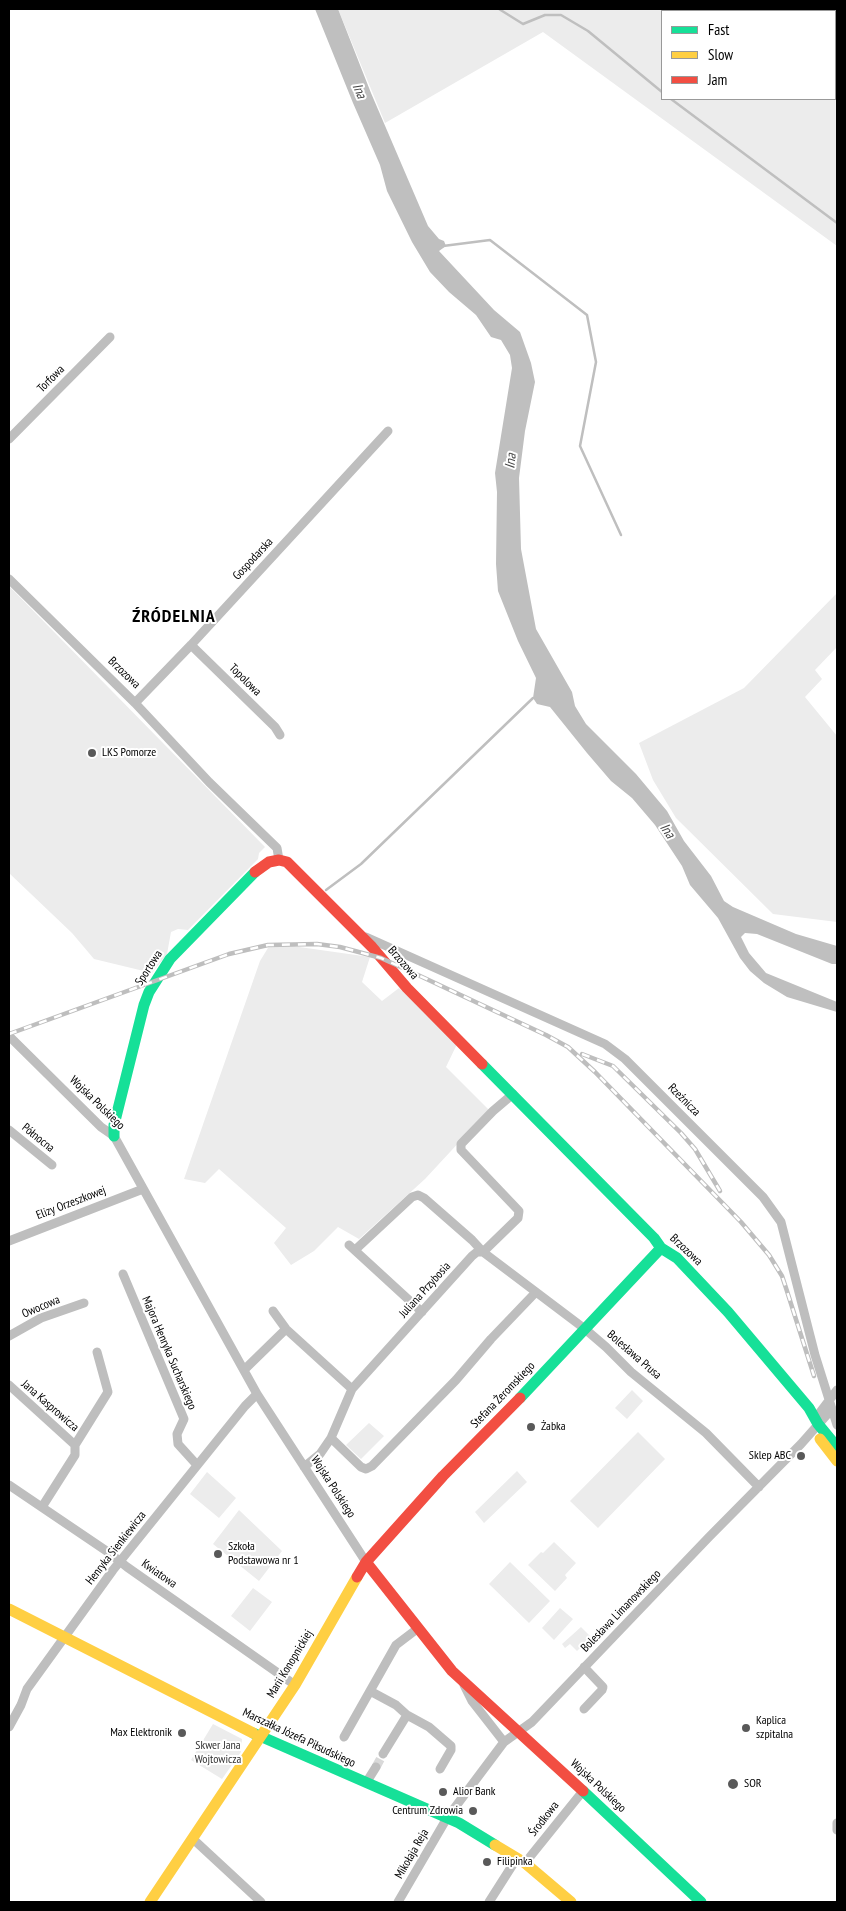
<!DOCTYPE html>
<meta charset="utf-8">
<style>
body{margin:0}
#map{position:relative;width:846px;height:1911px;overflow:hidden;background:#fff;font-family:"PT Sans Narrow",sans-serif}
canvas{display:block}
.frame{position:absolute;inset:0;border:10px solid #000;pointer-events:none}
.legend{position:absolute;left:661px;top:10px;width:175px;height:90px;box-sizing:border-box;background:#fff;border:1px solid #999;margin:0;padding:6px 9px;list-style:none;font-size:15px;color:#000}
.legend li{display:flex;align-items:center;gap:10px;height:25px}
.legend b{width:25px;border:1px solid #999}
</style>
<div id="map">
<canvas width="846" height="1911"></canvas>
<div class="frame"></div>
<ul class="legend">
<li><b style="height:6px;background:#16e098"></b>Fast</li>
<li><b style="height:6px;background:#ffcf43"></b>Slow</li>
<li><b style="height:6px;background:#f24e42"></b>Jam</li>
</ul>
</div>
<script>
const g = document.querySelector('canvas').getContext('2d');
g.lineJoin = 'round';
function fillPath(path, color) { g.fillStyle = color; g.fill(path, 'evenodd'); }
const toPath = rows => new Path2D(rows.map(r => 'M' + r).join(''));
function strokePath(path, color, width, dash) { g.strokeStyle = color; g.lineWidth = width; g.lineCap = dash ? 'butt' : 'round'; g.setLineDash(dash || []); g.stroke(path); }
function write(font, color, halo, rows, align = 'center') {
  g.font = font + ' "PT Sans Narrow",sans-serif'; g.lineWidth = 4; g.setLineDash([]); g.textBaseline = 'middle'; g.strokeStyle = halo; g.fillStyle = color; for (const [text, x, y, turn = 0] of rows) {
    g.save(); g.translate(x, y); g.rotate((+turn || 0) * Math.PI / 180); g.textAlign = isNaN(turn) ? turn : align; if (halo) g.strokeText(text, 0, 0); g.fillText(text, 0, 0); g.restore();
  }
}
const green = toPath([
 [338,9,776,9,783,11,662,11,662,99,835,99,835,30,837,31,837,246,543,32,385,123],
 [9,586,265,847,259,853,258,859,188,930,178,929,171,932,167,954,152,973,94,959,72,933,9,873],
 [837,593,837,647,815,670,822,679,805,697,837,736,837,922,773,914,676,818,653,780,639,743,744,688],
 [271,943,370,957,362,982,382,1001,399,988,458,1042,446,1067,489,1110,425,1179,359,1239,338,1227,314,1251,291,1265,274,1243,286,1228,219,1169,205,1183,184,1179,260,961],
 [632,1390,643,1401,627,1419,615,1408],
 [369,1423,384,1436,361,1459,346,1445],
 [638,1432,665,1459,598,1528,570,1501],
 [517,1471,527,1482,484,1523,475,1512],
 [207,1472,236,1498,219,1518,190,1494],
 [239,1510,282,1551,259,1581,213,1544],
 [554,1542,576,1563,565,1575,567,1578,555,1591,528,1565,541,1552,543,1553],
 [510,1562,550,1601,529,1623,489,1584],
 [253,1588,272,1602,250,1631,231,1616],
 [560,1608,573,1619,554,1640,542,1628],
 [581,1627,591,1637,577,1651,570,1644,565,1648,562,1644],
 [213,1724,242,1739,241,1752,222,1779,191,1760]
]);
const water = toPath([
 [315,9,338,9,371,93,428,226,439,239,444,241,446,246,439,251,494,310,520,332,531,363,535,382,525,431,519,478,521,549,536,629,572,692,575,706,586,724,636,774,667,811,684,841,711,876,724,901,733,907,796,934,837,946,837,964,832,964,757,934,745,933,741,937,749,953,766,973,837,1002,837,1012,787,997,764,983,750,971,740,958,718,918,690,885,682,866,655,825,632,798,611,781,587,753,550,707,537,704,533,698,536,678,518,641,498,591,496,564,497,492,495,473,512,368,510,355,501,340,491,337,476,315,449,292,430,272,412,242,387,191,380,165,353,103]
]);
const stream = toPath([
 [499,9,523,24,545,15,561,15,588,31,662,92],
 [671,99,837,223],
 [443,246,490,240,587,315,596,362,580,446,621,535],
 [326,890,361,864,533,698]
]);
const streetTunnel = toPath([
 [376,1767,383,1754]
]);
const street = toPath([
 [9,439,110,337],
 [9,579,135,703,209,782,277,848,279,860],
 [191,645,275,727,280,735],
 [135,703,191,645,388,431],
 [366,937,605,1044,625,1059,763,1197,781,1222,815,1355,837,1425],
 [9,1036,101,1127,114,1136,257,1394,366,1562],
 [9,1130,52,1165],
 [9,1241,143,1189],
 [349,1245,422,1312],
 [355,1250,412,1197,418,1195,424,1198,472,1240,483,1252,585,1329,606,1347,631,1372,706,1433,759,1487],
 [123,1274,184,1419,177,1434,178,1444,197,1465],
 [273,1311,286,1329,352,1389],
 [9,1336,41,1318,84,1303],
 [244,1370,286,1329],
 [9,1385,75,1445],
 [818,1423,818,1415,837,1390],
 [331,1438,361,1467,366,1469,372,1466,456,1380,491,1339,536,1292],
 [304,1467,320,1454,331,1438,352,1389,472,1256,477,1252,483,1252,518,1218,519,1211,461,1150,461,1144,493,1111,513,1094],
 [9,1485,108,1552,127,1567,295,1685],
 [42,1507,75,1455,75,1445,108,1392,97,1352],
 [464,1685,472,1701,504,1742],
 [370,1691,396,1645,417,1629],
 [584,1709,602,1690,603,1687,584,1667],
 [9,1727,21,1705,27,1689,113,1570,245,1406,257,1394],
 [344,1737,370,1691,396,1705,407,1715,429,1727,451,1746,451,1750,440,1769],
 [383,1754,407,1715],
 [366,1783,376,1767],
 [837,1823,837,1830],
 [193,1839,261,1902],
 [525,1863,583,1791],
 [398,1902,447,1818,504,1742,532,1722,709,1537,801,1444,832,1409],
 [489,1902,517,1858]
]);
const fast = toPath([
 [482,1064,654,1238,661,1248,677,1258,728,1312,809,1408,818,1424,837,1447],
 [114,1136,114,1125,144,1005,149,992,170,959,255,872],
 [520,1398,661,1248],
 [253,1733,459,1823,495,1845],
 [583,1791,701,1902]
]);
const slow = toPath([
 [820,1439,837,1461],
 [9,1609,253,1733],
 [495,1845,525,1863,571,1902],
 [150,1902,295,1685,357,1577]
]);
const jam = toPath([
 [255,872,269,862,279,860,287,862,372,947,407,988,482,1064],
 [366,1562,452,1671,583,1791],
 [357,1577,366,1562,443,1476,520,1398]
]);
const rail = toPath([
 [9,1034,229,954,268,945,317,944,340,947,381,958,403,968,546,1035,568,1047,595,1072,741,1222,769,1255,782,1276,786,1288,814,1376],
 [582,1054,613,1066,681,1133,695,1149,720,1191]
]);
const markers = [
 [92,753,5,"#595959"],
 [531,1427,5,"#595959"],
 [801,1456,5,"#595959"],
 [218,1554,5,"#595959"],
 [746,1728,5,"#595959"],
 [182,1733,5,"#595959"],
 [733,1784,6,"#595959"],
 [443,1792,5,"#595959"],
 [473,1811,5,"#595959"],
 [487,1862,5,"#595959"]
];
const streetNames = [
 ["Torfowa",51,379,-45],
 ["Gospodarska",253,559,-47],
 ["Brzozowa",124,673,44],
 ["Topolowa",245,680,45],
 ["Brzozowa",403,963,49],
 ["Sportowa",149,968,-57],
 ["Rzeźnicza",684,1100,45],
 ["Wojska Polskiego",97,1103,44],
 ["Północna",38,1138,39],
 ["Elizy Orzeszkowej",71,1203,-21],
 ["Brzozowa",686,1250,43],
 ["Juliana Przybosia",425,1290,-48],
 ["Owocowa",41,1307,-23],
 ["Majora Henryka Sucharskiego",169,1353,67],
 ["Bolesława Prusa",634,1355,41],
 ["Stefana Żeromskiego",503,1395,-46],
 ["Jana Kasprowicza",50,1406,41],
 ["Wojska Polskiego",333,1487,57],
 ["Henryka Sienkiewicza",116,1548,-52],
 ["Kwiatowa",159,1574,35],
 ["Bolesława Limanowskiego",621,1611,-46],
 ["Marii Konopnickiej",290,1664,-59],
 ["Marszałka Józefa Piłsudskiego",299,1738,25],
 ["Wojska Polskiego",598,1786,43],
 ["Środkowa",544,1819,-52],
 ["Mikołaja Reja",412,1854,-60]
];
const poiNames = [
 ["LKS Pomorze",102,753],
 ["Żabka",541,1427],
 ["Sklep ABC",791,1456,"right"],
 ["Szkoła",228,1547],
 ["Podstawowa nr 1",228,1561],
 ["Kaplica",756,1721],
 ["szpitalna",756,1735],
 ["Max Elektronik",172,1733,"right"],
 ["SOR",744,1784],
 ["Alior Bank",453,1792],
 ["Centrum Zdrowia",463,1811,"right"],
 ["Filipinka",497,1862]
];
const parkNames = [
 ["Skwer Jana",218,1746],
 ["Wojtowicza",218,1760]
];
const waterNames = [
 ["Ina",359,91,67],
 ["Ina",511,461,-84],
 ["Ina",667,831,55]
];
const districtNames = [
 ["ŹRÓDELNIA",174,617]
];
fillPath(green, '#ececec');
fillPath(water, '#bfbfbf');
strokePath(stream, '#bfbfbf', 2.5);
strokePath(streetTunnel, '#d9d9d9', 9, [9, 4.5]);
strokePath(street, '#bebebe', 9);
strokePath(fast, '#16e098', 11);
strokePath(slow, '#ffcf43', 11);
strokePath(jam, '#f24e42', 11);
strokePath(rail, '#bebebe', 4.5);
strokePath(rail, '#fff', 2.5, [8]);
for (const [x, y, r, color] of markers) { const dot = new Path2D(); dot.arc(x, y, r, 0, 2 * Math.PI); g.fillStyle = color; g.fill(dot); strokePath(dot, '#fff', 2); }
write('12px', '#000', '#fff', streetNames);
write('12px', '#000', '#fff', poiNames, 'left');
write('12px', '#333', '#fff', parkNames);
write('italic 14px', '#444', '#fff', waterNames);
g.letterSpacing = '1px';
write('bold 18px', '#000', '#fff', districtNames);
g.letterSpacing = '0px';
</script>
